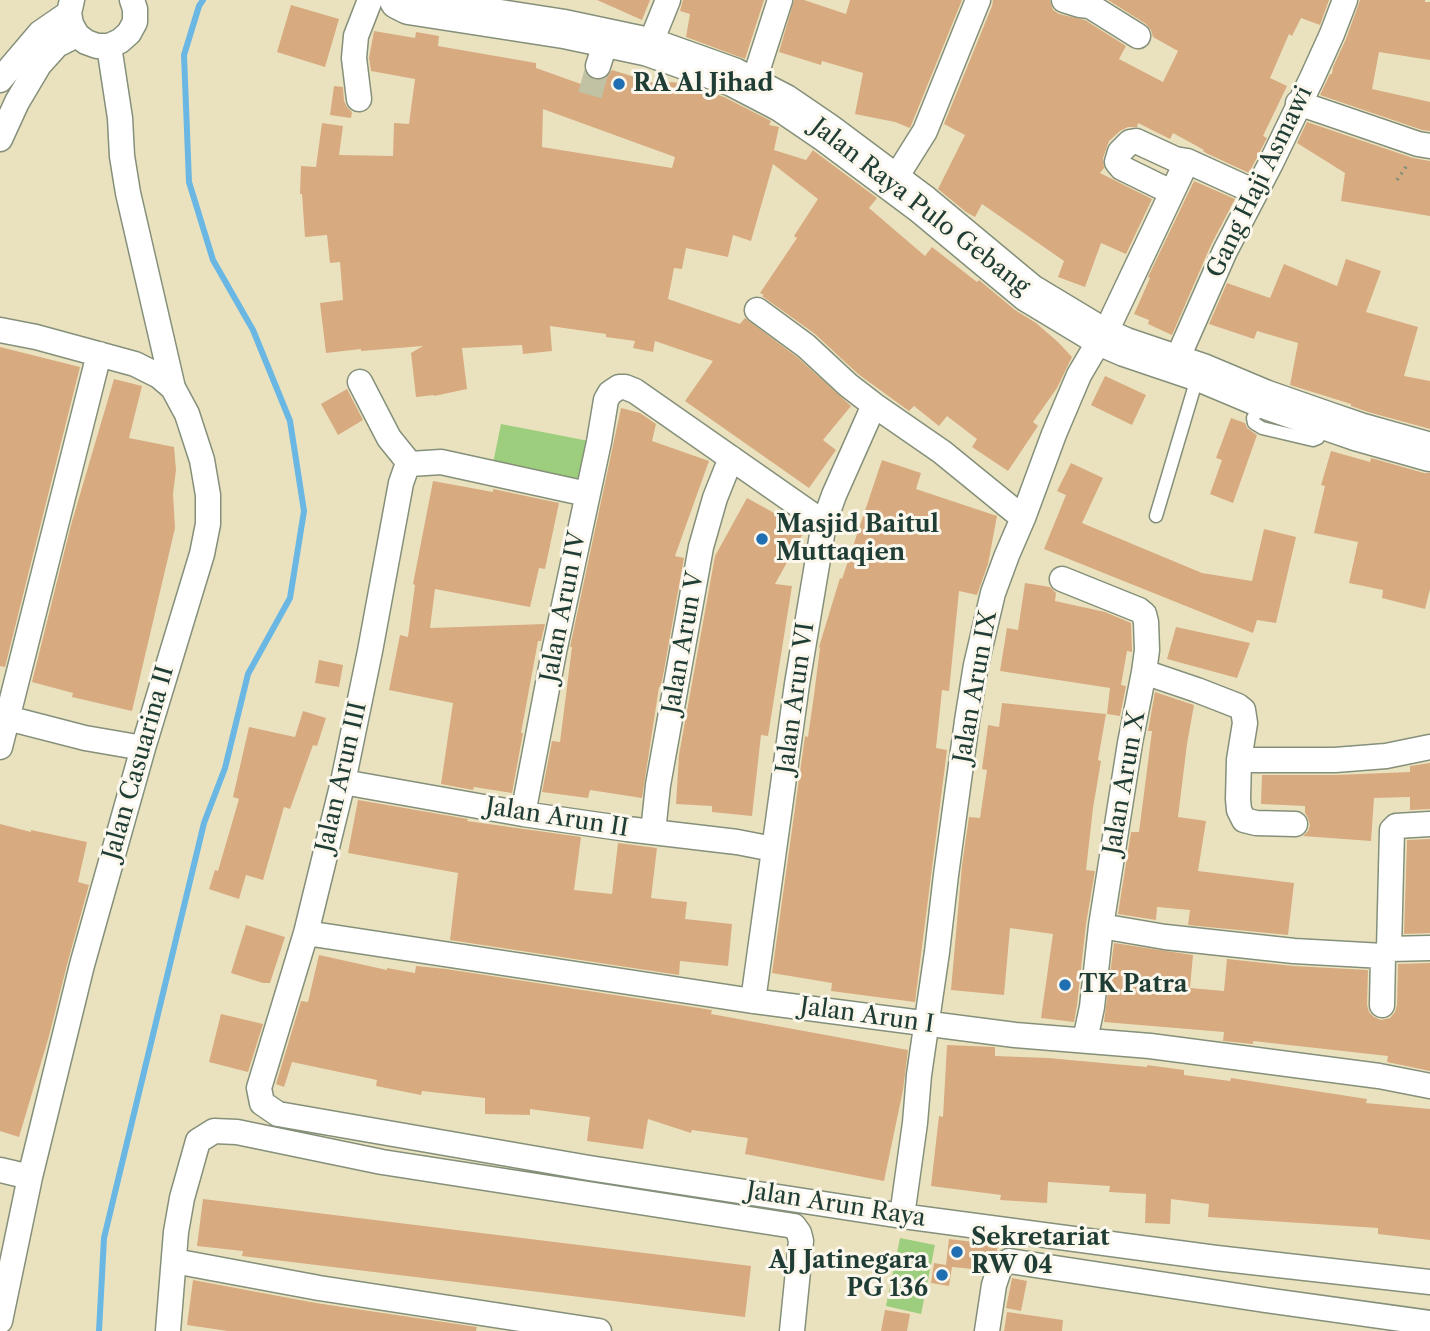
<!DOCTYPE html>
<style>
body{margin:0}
canvas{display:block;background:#eae2bf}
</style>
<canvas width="1430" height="1331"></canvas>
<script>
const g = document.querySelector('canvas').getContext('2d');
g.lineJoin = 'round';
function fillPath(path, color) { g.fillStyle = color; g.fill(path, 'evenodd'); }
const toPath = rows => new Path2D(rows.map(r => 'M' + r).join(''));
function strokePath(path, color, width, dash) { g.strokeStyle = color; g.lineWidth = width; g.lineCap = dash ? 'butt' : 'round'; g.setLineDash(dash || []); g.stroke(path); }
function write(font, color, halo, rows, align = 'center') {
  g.font = font + ' "Libre Caslon Text",serif'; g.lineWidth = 6; g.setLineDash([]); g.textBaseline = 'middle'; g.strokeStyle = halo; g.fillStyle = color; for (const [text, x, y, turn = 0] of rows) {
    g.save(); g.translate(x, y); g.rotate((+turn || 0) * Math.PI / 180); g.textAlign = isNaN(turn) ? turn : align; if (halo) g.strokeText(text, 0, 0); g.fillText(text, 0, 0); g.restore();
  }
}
const green = toPath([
 [501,424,589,441,580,486,492,468],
 [900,1238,935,1245,921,1314,886,1306]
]);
const stream = toPath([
 [99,1331,104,1238,204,823,225,768,248,674,290,598,304,511,290,421,253,330,213,260,189,182,184,55,199,6,203,0]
]);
const building = toPath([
 [597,0,650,0,642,20],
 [683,0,764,0,745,59,686,37,690,14,680,11],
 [794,0,804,0,846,14,850,0,962,0,910,128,895,122,855,114,863,73,822,61,821,65,779,52],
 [993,0,1050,0,1053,10,1059,14,1085,20,1126,46,1119,59,1163,82,1178,51,1153,37,1151,30,1146,24,1108,0,1329,0,1320,25,1301,18,1292,36,1289,34,1270,78,1287,86,1263,136,1267,138,1249,173,1206,153,1203,151,1204,150,1173,133,1170,139,1138,123,1137,127,1128,127,1120,131,1109,141,1103,158,1104,168,1100,173,1152,199,1126,254,1101,243,1085,287,1058,277,1064,261,982,204,975,217,966,212,938,189,965,135,944,124,992,6],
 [1360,0,1425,0,1425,2,1430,2,1430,60,1379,52,1372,89,1430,102,1430,131,1422,130,1320,95,1330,74,1332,74,1333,67,1346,39],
 [291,5,339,19,325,67,277,52],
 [374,31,415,38,416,32,439,36,438,46,536,63,536,68,595,89,597,80,607,77,612,70,664,86,665,82,686,83,724,97,771,121,769,125,779,127,774,150,806,160,813,150,814,151,877,198,869,208,925,256,932,247,977,282,979,280,1015,310,1036,323,1058,342,1072,357,1057,388,1033,422,1038,426,1008,471,972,447,977,439,947,416,939,426,914,406,909,411,858,374,815,334,762,296,764,295,760,293,797,238,794,236,818,199,773,164,751,241,733,235,728,257,686,248,682,269,674,268,668,299,740,324,745,318,797,357,851,406,823,440,836,450,809,488,685,401,713,361,655,341,653,352,633,348,635,341,606,337,606,334,550,326,552,351,523,354,522,345,462,348,467,389,434,396,434,395,416,397,411,353,423,346,361,351,361,349,326,353,320,303,343,300,340,262,330,263,327,235,305,237,302,194,300,194,301,166,316,167,322,123,343,126,339,155,393,156,394,123,409,124,415,79,371,71,369,58],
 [543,109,675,157,672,168,542,147],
 [334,86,343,87,344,101,347,107,352,112,351,118,330,115],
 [1307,122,1413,158,1430,161,1430,216,1341,201,1345,173,1297,143],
 [1194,181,1235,199,1211,245,1172,335,1148,324,1149,320,1134,314,1150,278,1148,277],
 [1346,259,1381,271,1366,312,1418,327,1404,376,1430,381,1430,429,1368,412,1351,406,1351,404,1290,385,1298,343,1257,331,1254,339,1209,324,1227,283,1270,298,1284,264,1337,286],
 [0,347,80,367,5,667,0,666],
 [1105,376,1146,395,1132,425,1091,405],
 [114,379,142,386,129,438,174,447,176,470,173,494,175,528,132,711,72,697,73,693,32,682,71,525],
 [347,389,363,420,338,435,321,404],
 [621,408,640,413,656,424,652,441,709,461,675,556,684,558,661,687,659,687,642,798,590,790,588,798,542,792,552,741,560,742,572,647,570,647],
 [1231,418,1245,423,1247,428,1257,435,1233,503,1210,494,1222,460,1216,458],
 [1331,451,1370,462,1371,458,1424,473,1430,473,1430,589,1425,609,1382,598,1383,590,1349,583,1358,542,1314,533,1325,486,1321,485],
 [882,460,921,473,916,489,997,516,988,564,977,595,959,591,949,691,942,690,936,748,947,750,915,1002,831,991,832,983,772,973,805,736,808,737,814,695,820,648,819,647,840,578,842,579],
 [1071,463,1103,478,1082,523,1202,573,1252,581,1264,529,1296,537,1276,623,1257,620,1253,633,1044,549,1066,495,1057,491],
 [433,481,493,492,493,489,559,503,545,569,539,568,530,607,435,589,430,628,545,624,541,641,538,641,521,733,523,733,512,793,474,787,473,790,441,784,453,703,389,690,400,635,408,637,415,585,413,584],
 [747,498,805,530,775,584,792,586,768,736,761,735,752,816,712,812,712,806,676,804,679,755,715,556],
 [1025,583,1050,587,1056,593,1055,601,1105,612,1131,623,1132,649,1132,652,1127,651,1121,685,1126,686,1120,716,1107,714,1110,688,1000,671,1007,628,1018,630],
 [1176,627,1250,643,1237,678,1167,659],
 [319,660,343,665,339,687,315,683],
 [1155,692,1194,705,1187,744,1178,817,1206,821,1198,871,1294,883,1288,935,1188,925,1190,910,1157,907,1156,920,1118,914,1131,832,1139,832,1152,731,1148,731],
 [1002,703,1106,714,1098,760,1101,761,1093,808,1086,870,1095,871,1086,924,1077,1005,1074,1022,1041,1018,1053,934,1010,928,1004,995,951,990,962,865,969,817,980,818,987,770,982,769,988,725,999,727],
 [303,711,326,718,317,746,313,745,290,809,284,807,263,880,246,875,239,899,209,889,215,870,218,871,239,799,233,797,249,727,295,737],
 [1430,763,1430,809,1410,810,1410,797,1374,798,1371,841,1303,836,1308,831,1310,825,1308,818,1305,813,1305,806,1261,804,1262,775,1335,775,1410,772,1410,766],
 [358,800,468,819,467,821,581,837,574,890,612,894,618,843,657,848,651,898,687,902,685,919,732,924,728,966,680,961,679,975,450,940,458,873,348,853],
 [0,824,31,832,31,830,87,842,78,882,89,885,68,961,49,1036,19,1137,0,1131],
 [1430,839,1430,933,1404,934,1407,840],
 [246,925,285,937,270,983,263,983,231,973],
 [1114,943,1193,955,1190,988,1224,991,1227,959,1293,966,1368,970,1367,1005,1369,1012,1374,1017,1381,1020,1390,1018,1395,1012,1397,1005,1398,964,1430,963,1430,1071,1387,1062,1388,1056,1253,1041,1253,1044,1223,1041,1224,1032,1104,1022],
 [319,955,387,970,387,968,415,973,416,966,446,969,712,1010,711,1014,908,1050,903,1090,884,1181,745,1154,748,1138,692,1130,691,1133,648,1119,643,1149,587,1141,590,1117,530,1109,530,1115,485,1114,485,1098,422,1091,421,1095,376,1086,377,1080,292,1062,284,1087,276,1084,301,1001,308,1002],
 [221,1014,263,1024,248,1072,209,1062],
 [947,1045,995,1047,995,1056,1048,1058,1147,1067,1147,1065,1184,1070,1184,1075,1230,1081,1231,1078,1367,1099,1366,1103,1430,1109,1430,1240,1378,1234,1378,1228,1208,1217,1209,1204,1171,1199,1170,1224,1145,1223,1146,1194,1109,1192,1110,1186,1048,1182,1047,1203,1000,1200,1001,1195,931,1186,939,1116,943,1117],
 [203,1199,751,1266,745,1317,242,1256,243,1251,197,1246],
 [949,1239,998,1245,997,1251,986,1262,983,1270,952,1267,949,1286,931,1283,934,1263,946,1265],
 [1012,1278,1027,1281,1021,1311,1006,1308],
 [193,1280,316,1303,477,1327,476,1331,228,1331,187,1325],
 [885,1310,910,1314,907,1331,881,1331],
 [1007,1312,1063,1320,1062,1331,1004,1331]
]);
const minorTunnel = toPath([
 [590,95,598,66]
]);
const path = toPath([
 [1397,180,1408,164]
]);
const service = toPath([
 [1261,403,1253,418,1254,423,1262,428,1313,440,1318,438,1325,425],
 [1156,516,1195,385,1200,377]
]);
const minor = toPath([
 [72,0,69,13,71,24,77,35,86,42,97,46,109,46,120,41,129,33,135,22,135,9,132,0],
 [1064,0,1080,5,1090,6,1138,36],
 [109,46,120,118,122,156,128,193,173,388],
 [649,47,668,0],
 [598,66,607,38],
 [0,80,40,33,69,13],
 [752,87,780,0],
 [359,99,354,58,356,36,370,0],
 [1298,103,1418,144,1430,146],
 [0,139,17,102,39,65,57,45,77,35],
 [893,182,925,131,978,0],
 [1171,192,1122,168,1117,162,1120,152,1130,142,1136,141,1175,159,1187,161,1255,192],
 [757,310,806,346,848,385,874,405,942,452,1023,518],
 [0,330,36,337,135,364,159,376,173,388,187,414,202,460,208,495,208,524,202,554,143,748,82,965,30,1177,0,1321],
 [1175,364,1225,251,1271,163,1312,78,1332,34,1345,0],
 [360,382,389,438,410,464,441,462,587,494],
 [410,464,407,466,401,483,370,651,343,782,306,933,259,1088,262,1103,278,1114,589,1168,902,1216,1216,1258,1430,1282],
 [1062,579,1139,610,1144,614,1146,622,1147,650,1144,672,1130,743,1101,926,1092,1007,1085,1040],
 [1144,672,1197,690,1238,706,1243,710,1245,723,1239,760,1238,799,1239,810,1244,820,1256,823,1295,824],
 [0,716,85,738,143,748],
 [0,747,99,354],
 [1239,760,1335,760,1386,756,1430,747],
 [343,782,523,814,627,829,737,842,773,849],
 [523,814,554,652,599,442,606,400,610,393,619,387,625,387,635,391,824,523],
 [653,832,658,785,701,547,715,498,731,458],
 [1101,926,1165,937,1294,951,1383,956,1389,949,1430,948],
 [306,933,753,1001,1015,1035,1150,1046,1379,1076,1430,1086],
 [1389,949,1392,830,1396,826,1430,824],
 [753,1001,797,684,824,523,834,495,874,405],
 [1382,1005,1383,956],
 [0,1170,30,1177],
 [902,1216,915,1123,919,1075,937,952,946,875,967,721,976,665,993,593,1007,555,1023,518,1054,434,1079,375,1112,319,1187,161],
 [174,1261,319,1288,599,1331],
 [168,1331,176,1232,182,1198,198,1141,214,1131,237,1132,382,1162,794,1226,799,1233,801,1241,792,1331],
 [987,1331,994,1285,1000,1267,1009,1261,1265,1300,1430,1323]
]);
const primary = toPath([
 [399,0,409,5,564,29,649,47,733,77,783,103,827,133,922,204,1029,293,1102,337,1125,347,1202,373,1264,399,1327,421,1359,432,1430,452]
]);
const markers = [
 [619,84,7,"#1f6fb2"],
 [762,539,7,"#1f6fb2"],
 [1065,985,7,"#1f6fb2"],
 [957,1252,7,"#1f6fb2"],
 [942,1275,7,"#1f6fb2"]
];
const poiNames = [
 ["RA Al Jihad",633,84],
 ["Masjid Baitul",776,525],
 ["Muttaqien",776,553],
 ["TK Patra",1079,985],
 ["Sekretariat",971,1238],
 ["RW 04",971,1266],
 ["AJ Jatinegara",928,1261,"right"],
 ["PG 136",928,1289,"right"]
];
const streetNames = [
 ["Gang Haji Asmawi",1260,182,-64],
 ["Jalan Raya Pulo Gebang",920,207,38],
 ["Jalan Arun IV",564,607,-79],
 ["Jalan Arun V",684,643,-80],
 ["Jalan Arun IX",976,687,-80],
 ["Jalan Arun VI",796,698,-82],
 ["Jalan Casuarina II",139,763,-74],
 ["Jalan Arun III",342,777,-77],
 ["Jalan Arun X",1125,783,-80],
 ["Jalan Arun II",557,818,9],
 ["Jalan Arun I",867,1016,8],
 ["Jalan Arun Raya",836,1205,9]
];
fillPath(green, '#9dce7d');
strokePath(stream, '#6ab7e4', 6);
fillPath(building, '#d8aa80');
strokePath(minorTunnel, '#c1c1a3', 24, [24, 12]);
strokePath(service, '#84907a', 15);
strokePath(minor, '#84907a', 27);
strokePath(primary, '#84907a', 41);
strokePath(path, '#84907a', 3.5, [2, 5]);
strokePath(service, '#fff', 12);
strokePath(minor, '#fff', 24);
strokePath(primary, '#fff', 38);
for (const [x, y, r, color] of markers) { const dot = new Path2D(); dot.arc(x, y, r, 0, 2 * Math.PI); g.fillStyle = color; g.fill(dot); strokePath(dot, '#fbf7ec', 2.5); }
write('bold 24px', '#1f3d34', '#fbf7ec', poiNames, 'left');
write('24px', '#1f3d34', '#fbf7ec', streetNames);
</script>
